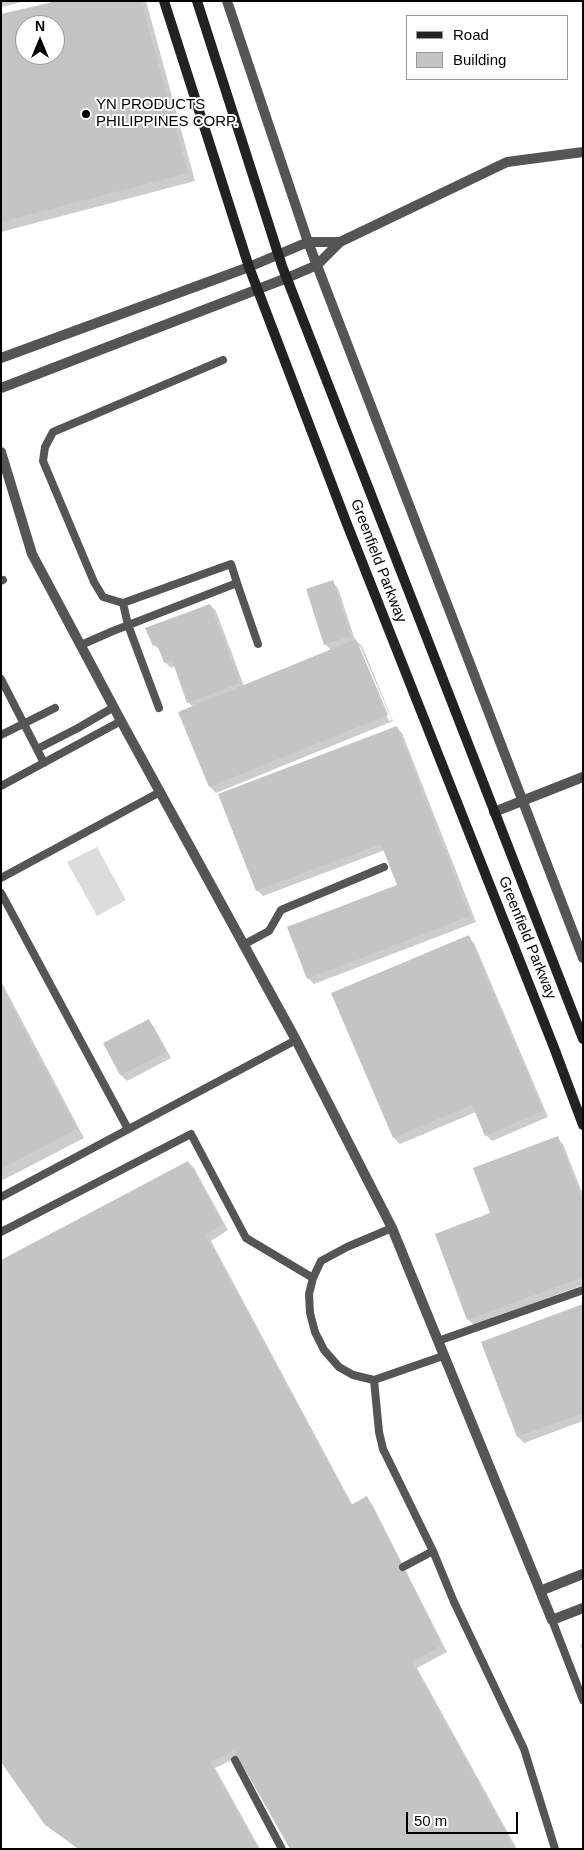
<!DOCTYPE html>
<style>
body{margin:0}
#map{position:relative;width:584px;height:1850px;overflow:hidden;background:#fff;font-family:Helvetica,sans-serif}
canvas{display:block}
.frame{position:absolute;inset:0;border:2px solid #000;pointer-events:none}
.legend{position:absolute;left:406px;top:15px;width:162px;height:65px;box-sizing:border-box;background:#fff;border:1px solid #999;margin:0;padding:6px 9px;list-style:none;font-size:15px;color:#000}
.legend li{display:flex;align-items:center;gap:10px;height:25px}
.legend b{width:25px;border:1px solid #999}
.north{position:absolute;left:15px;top:15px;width:50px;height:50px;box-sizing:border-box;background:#fff;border:1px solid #999;border-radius:50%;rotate:0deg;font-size:14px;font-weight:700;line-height:20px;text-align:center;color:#000}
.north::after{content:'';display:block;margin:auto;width:18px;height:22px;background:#000;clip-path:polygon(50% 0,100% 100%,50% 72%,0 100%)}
.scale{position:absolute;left:406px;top:1812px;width:112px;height:22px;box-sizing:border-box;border:2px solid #000;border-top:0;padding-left:6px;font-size:15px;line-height:18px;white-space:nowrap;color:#000;-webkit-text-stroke:4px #fff;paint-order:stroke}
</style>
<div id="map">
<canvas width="584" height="1850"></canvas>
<div class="frame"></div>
<ul class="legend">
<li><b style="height:6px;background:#222"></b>Road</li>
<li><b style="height:14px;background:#c4c4c4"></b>Building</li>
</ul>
<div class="north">N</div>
<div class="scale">50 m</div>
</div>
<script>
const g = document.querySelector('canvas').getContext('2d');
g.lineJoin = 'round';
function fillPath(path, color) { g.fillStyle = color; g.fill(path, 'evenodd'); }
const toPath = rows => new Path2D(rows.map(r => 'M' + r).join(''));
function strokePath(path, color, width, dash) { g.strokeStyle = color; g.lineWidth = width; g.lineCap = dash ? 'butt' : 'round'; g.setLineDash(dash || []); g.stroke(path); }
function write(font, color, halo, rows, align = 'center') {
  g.font = font + ' Helvetica,sans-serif'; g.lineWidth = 4; g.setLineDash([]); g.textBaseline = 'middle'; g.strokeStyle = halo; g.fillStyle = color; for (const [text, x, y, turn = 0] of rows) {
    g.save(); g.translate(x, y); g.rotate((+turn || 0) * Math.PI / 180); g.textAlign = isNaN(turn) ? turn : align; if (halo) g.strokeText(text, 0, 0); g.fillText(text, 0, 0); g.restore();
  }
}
const green = toPath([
 [97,847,126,900,97,916,67,862]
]);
const shadow = toPath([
 [1,1,26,1,1,7],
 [62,1,146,1,195,181,1,232,1,16],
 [25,25,55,25,55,55,25,55],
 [332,582,338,588,355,640,362,646,393,721,216,793,210,787,180,712,193,707,188,702,175,666,171,668,165,662,161,651,154,645,210,605,216,611,244,686,331,650,325,644],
 [358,646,360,646,392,720,389,721],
 [396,727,402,733,476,922,314,984,308,978,399,886,385,850,263,896,257,890],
 [468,937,474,943,548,1117,492,1141,486,1135,476,1112,400,1144,394,1138],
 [1,981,84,1138,1,1181],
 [148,1021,154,1027,171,1058,127,1081,121,1075,105,1043],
 [557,1138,563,1144,583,1195,583,1285,474,1325,468,1319],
 [188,1162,194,1168,228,1230,211,1241,353,1506,366,1498,372,1504,447,1652,417,1668,517,1849,291,1849,238,1757,215,1768,260,1849,78,1849,46,1824],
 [583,1305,583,1421,524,1443,518,1437,483,1342],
 [583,1644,583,1652,580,1645]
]);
const building = toPath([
 [57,1,141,1,188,173,1,222,1,14],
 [25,25,55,25,55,55,25,55],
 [333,580,351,636,324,645,306,589],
 [210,604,240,683,187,703,172,660,164,663,157,644,153,646,145,628],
 [356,639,388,715,209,787,178,712],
 [397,726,470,916,307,979,287,927,397,885,381,844,256,891,218,794],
 [469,935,543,1111,485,1136,472,1105,393,1138,331,993],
 [1,986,77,1129,1,1169],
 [149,1019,166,1052,120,1075,103,1043],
 [558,1136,583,1202,583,1277,467,1320,435,1234,490,1213,473,1168],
 [188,1161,223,1224,206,1235,351,1505,367,1496,442,1645,412,1662,515,1849,290,1849,234,1750,210,1762,258,1849,79,1849,45,1825,1,1762,1,1260],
 [583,1304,583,1413,517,1437,481,1342]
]);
const lane = toPath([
 [1,581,3,580],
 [123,603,103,597,94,582,43,461,45,447,53,432,223,360],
 [81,645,113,631,237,583,258,644],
 [1,679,44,763],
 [159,708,128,625,123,603,231,564,237,583],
 [1,735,55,708],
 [37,749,78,728,114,707],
 [1,786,121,721],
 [1,878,160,792],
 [1,893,128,1129],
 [243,945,269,931,281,910,384,867],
 [1,1197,296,1040],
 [392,1228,347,1247,321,1261,313,1278,309,1294,310,1313,315,1332,324,1350,339,1367,353,1375,374,1380,443,1356],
 [1,1232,191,1134,246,1238,313,1278],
 [438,1341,583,1290],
 [374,1380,379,1432,383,1449,433,1551,454,1602,524,1749,555,1849],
 [403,1567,433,1551],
 [552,1620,583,1700],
 [235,1760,282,1849]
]);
const street = toPath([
 [227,1,308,242,583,958],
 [1,358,249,267,308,242,340,242],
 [1,388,287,278,317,265,340,242,507,162,583,152],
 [1,452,32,554,121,721,296,1040,392,1228,552,1620,583,1608],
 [494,812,583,777],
 [540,1591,583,1574]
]);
const secondary = toPath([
 [164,1,249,267,345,519,553,1045,583,1125],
 [197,1,282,266,583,1039]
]);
const markers = [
 [86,114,5,"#000"]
];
const poiNames = [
 ["YN PRODUCTS",96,105],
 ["PHILIPPINES CORP.",96,122]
];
const streetNames = [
 ["Greenfield Parkway",378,561,69],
 ["Greenfield Parkway",527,938,68]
];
fillPath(green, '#dcdcdc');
fillPath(shadow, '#0003');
fillPath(building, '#c4c4c4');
strokePath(lane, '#555', 8);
strokePath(street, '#555', 10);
strokePath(secondary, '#222', 10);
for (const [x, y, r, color] of markers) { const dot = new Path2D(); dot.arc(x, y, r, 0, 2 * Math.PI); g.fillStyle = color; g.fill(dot); strokePath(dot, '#fff', 2); }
write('15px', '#000', '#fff', poiNames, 'left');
write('15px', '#000', '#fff', streetNames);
</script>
